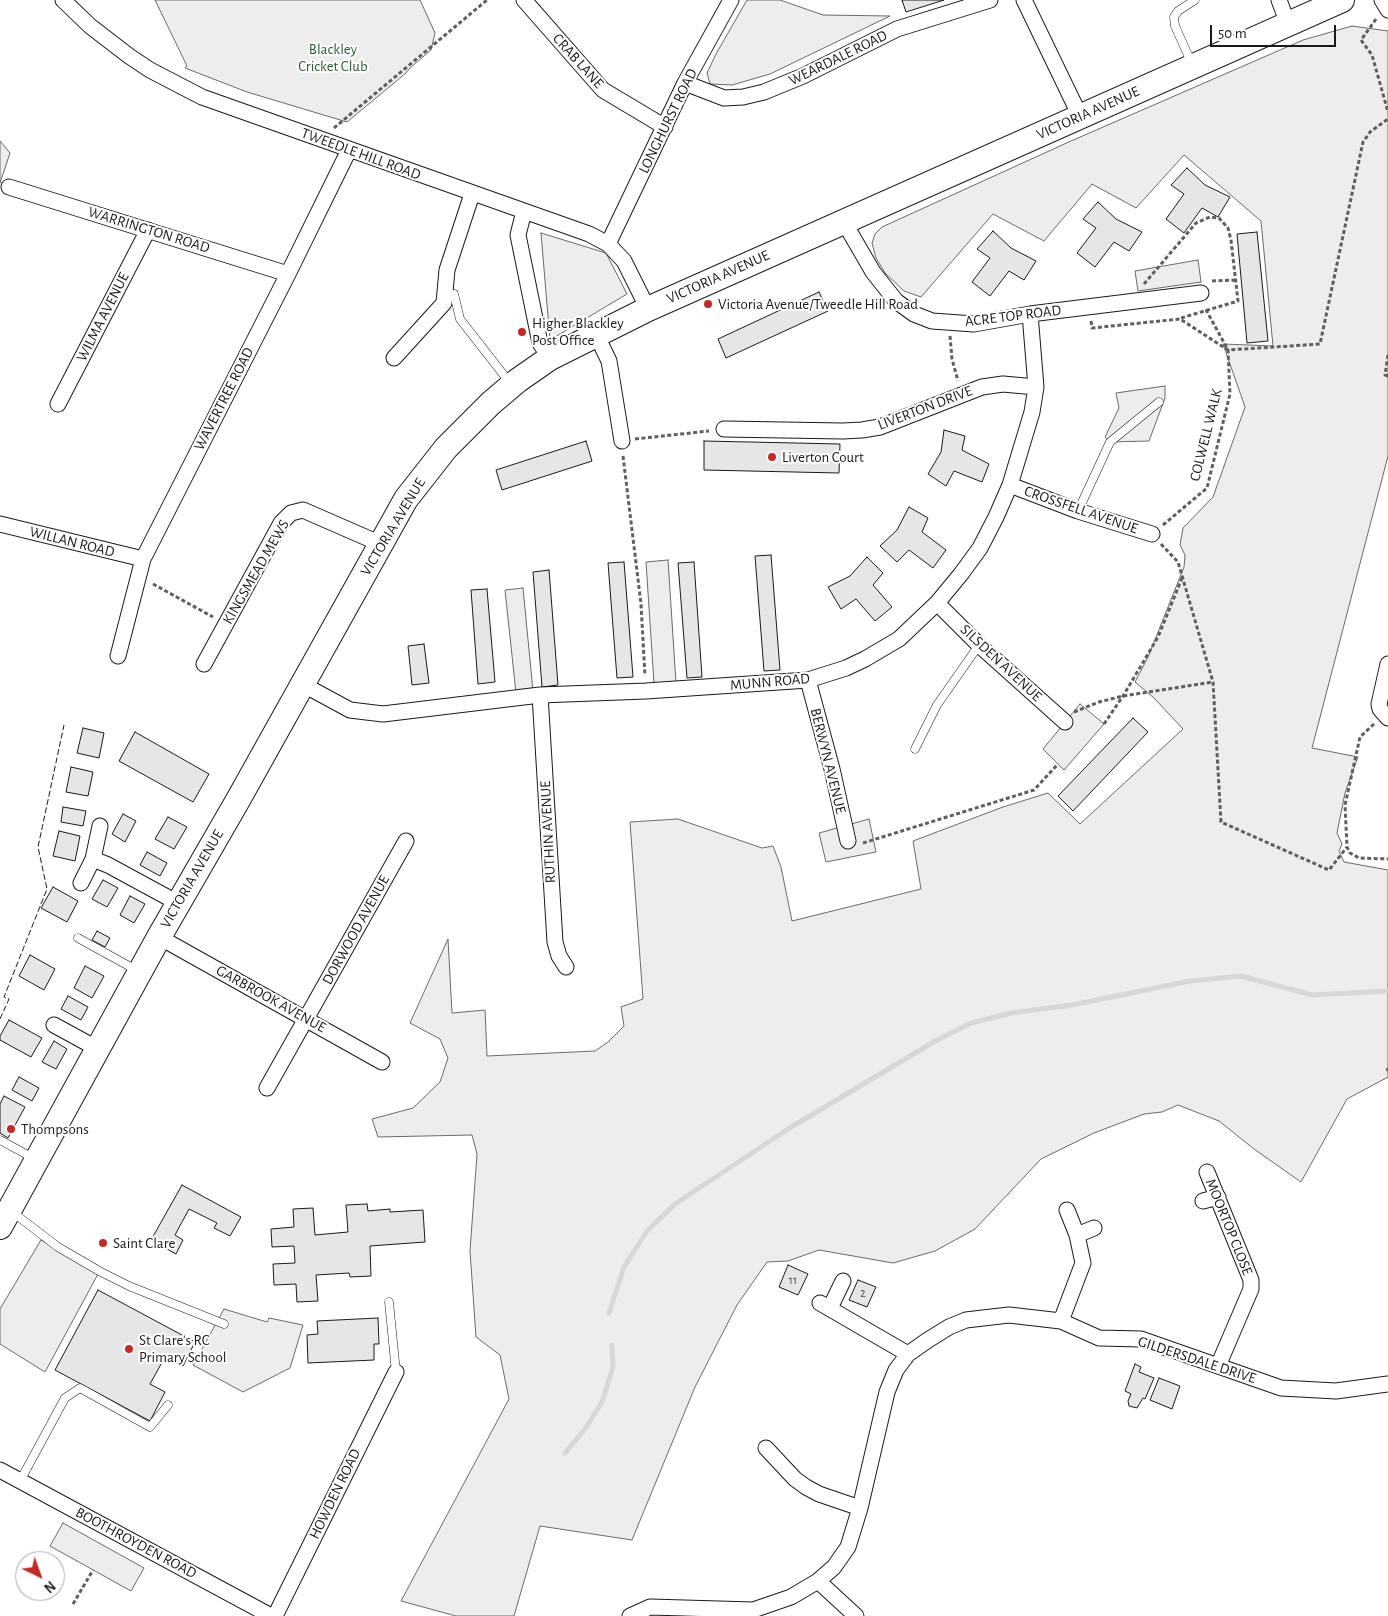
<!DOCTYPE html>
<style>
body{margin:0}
#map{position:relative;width:1388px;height:1616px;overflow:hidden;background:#fff;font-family:"Alegreya Sans",sans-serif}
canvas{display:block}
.north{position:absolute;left:15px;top:1551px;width:50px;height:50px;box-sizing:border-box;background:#fff;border:1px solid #a3a3a3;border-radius:50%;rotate:138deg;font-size:14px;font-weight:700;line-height:20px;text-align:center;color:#1a1a1a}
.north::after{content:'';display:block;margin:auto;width:18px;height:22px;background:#c62828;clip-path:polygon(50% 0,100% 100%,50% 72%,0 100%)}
.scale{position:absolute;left:1210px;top:25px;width:126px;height:22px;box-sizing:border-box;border:2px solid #1a1a1a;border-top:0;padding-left:6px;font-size:15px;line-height:18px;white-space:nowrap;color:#1a1a1a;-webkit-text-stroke:4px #fff;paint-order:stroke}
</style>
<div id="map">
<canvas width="1388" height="1616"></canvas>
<div class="north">N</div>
<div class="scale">50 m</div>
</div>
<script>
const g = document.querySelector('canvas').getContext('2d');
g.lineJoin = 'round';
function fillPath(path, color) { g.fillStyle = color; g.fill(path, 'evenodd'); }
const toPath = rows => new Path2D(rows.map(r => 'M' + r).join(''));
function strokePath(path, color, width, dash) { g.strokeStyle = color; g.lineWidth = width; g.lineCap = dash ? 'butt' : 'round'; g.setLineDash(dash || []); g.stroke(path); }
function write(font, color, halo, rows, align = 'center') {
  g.font = font + ' "Alegreya Sans",sans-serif'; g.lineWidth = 4; g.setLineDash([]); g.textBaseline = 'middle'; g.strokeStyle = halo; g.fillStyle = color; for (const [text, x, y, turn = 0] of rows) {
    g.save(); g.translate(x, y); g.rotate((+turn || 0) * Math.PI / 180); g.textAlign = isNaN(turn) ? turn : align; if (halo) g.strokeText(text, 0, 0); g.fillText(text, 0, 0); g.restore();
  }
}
const built = toPath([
 [155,0,420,0,435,33,431,50,409,69,406,73,347,122,247,92,185,68,187,66,155,0],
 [747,0,780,0,823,15,890,16,770,74,732,85,710,84,707,73,716,54,747,0],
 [1352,26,1388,31,1388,456,1312,748,1358,757,1345,793,1337,833,1342,844,1339,851,1344,862,1388,870,1388,1077,1347,1099,1301,1182,1254,1149,1219,1121,1178,1105,1162,1112,1144,1114,1094,1133,1041,1159,975,1229,935,1251,893,1263,819,1250,788,1261,767,1262,737,1305,695,1387,632,1540,540,1526,514,1616,456,1616,401,1601,509,1399,500,1355,476,1337,470,1251,477,1154,472,1135,378,1137,372,1119,413,1108,440,1082,448,1058,440,1039,410,1023,448,939,452,1013,485,1010,487,1056,595,1051,608,1042,624,1026,621,1007,643,999,630,822,678,819,762,848,773,846,781,867,792,921,921,889,913,841,1003,807,1048,793,1080,824,1183,729,1154,698,1135,682,1148,657,1184,567,1185,555,1180,545,1183,528,1213,497,1245,407,1223,344,1273,346,1261,221,1184,155,1136,208,1092,184,1044,241,993,214,921,297,904,291,885,273,876,258,872,243,875,234,882,227,1071,141,1303,40,1352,26],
 [0,141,10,153,0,183,0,141],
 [541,233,606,253,627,294,550,340,541,233],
 [1198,260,1201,282,1138,291,1135,271,1198,260],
 [1165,386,1165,398,1149,441,1110,442,1105,437,1119,408,1116,393,1165,386],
 [668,560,676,683,654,684,646,562,668,560],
 [523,588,533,691,516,693,505,590,523,588],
 [1080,704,1104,724,1064,770,1043,749,1080,704],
 [869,819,876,852,826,862,819,833,869,819],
 [41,1240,98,1274,45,1372,0,1344,0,1309,41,1240],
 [224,1309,267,1322,269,1318,303,1325,290,1368,243,1392,193,1365,224,1309],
 [63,1523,144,1568,131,1591,50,1546,63,1523]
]);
const stream = toPath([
 [609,1313,624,1267,647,1231,675,1204,788,1129,937,1040,971,1023,1011,1013,1072,1005,1190,981,1241,976,1312,995,1388,991],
 [565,1453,585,1429,602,1402,613,1367,612,1345]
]);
const building = toPath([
 [902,0,944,0,906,12,902,0],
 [1187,168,1205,185,1230,197,1218,217,1202,208,1184,233,1166,219,1184,194,1171,185,1187,168],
 [1098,202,1116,219,1142,232,1129,251,1114,242,1095,267,1077,253,1096,228,1083,219,1098,202],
 [993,231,1011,248,1036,261,1024,280,1009,271,990,296,972,282,990,258,977,249,993,231],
 [1257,232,1268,341,1247,343,1237,234,1257,232],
 [819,292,828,311,726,358,718,339,819,292],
 [944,430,965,436,962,450,989,464,982,482,954,471,946,486,928,474,941,452,944,430],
 [586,441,592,461,502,490,496,470,586,441],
 [704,441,840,444,839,473,704,470,704,441],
 [909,507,928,518,922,532,946,550,933,568,909,550,897,562,880,546,897,530,909,507],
 [771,555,780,670,764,671,755,556,771,555],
 [867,557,883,573,873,585,892,607,875,621,856,599,841,609,828,587,850,576,867,557],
 [624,562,633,677,617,678,608,563,624,562],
 [694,562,702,677,687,678,678,563,694,562],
 [549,570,558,685,542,687,533,572,549,570],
 [487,589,495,682,478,684,471,590,487,589],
 [424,644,429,683,412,685,408,646,424,644],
 [1133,718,1148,732,1073,811,1058,796,1133,718],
 [83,728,104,733,99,758,77,753,83,728],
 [135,732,209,774,193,802,119,761,135,732],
 [71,767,93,772,88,796,66,792,71,767],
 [63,807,86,811,83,826,61,822,63,807],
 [123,814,136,821,125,842,112,834,123,814],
 [168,817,187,827,174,849,155,839,168,817],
 [59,831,80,836,75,861,53,856,59,831],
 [147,852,167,863,160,876,140,865,147,852],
 [103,880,118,888,107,907,92,899,103,880],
 [53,887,78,901,67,922,41,908,53,887],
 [130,896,145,904,134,923,120,915,130,896],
 [97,931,110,938,105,947,92,940,97,931],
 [30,955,55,969,44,990,19,976,30,955],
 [85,966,104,976,92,998,74,988,85,966],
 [68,996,88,1007,81,1020,61,1009,68,996],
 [9,1020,42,1038,31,1057,0,1040,0,1036,9,1020],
 [54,1041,67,1049,56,1069,42,1062,54,1041],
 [19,1077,39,1088,32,1101,12,1090,19,1077],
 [4,1096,25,1107,8,1138,0,1133,0,1104,4,1096],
 [182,1185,241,1217,230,1236,214,1228,217,1223,189,1209,175,1235,183,1240,176,1254,151,1240,182,1185],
 [367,1204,368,1211,390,1209,390,1212,423,1210,425,1242,370,1246,371,1276,350,1277,349,1273,316,1275,318,1301,297,1302,296,1284,274,1285,273,1264,295,1263,294,1246,272,1247,271,1229,294,1227,293,1209,313,1208,315,1235,348,1232,346,1205,367,1204],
 [788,1265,808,1274,798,1295,779,1287,788,1265],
 [858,1280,876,1287,867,1307,849,1300,858,1280],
 [98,1290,195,1342,183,1366,165,1357,150,1384,165,1392,150,1421,55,1370,98,1290],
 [378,1318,379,1344,374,1344,374,1360,308,1363,307,1335,318,1334,317,1321,378,1318],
 [1135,1364,1141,1367,1139,1372,1154,1378,1145,1399,1143,1398,1137,1408,1129,1406,1128,1401,1131,1394,1125,1391,1135,1364],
 [1159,1378,1180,1386,1172,1409,1150,1400,1159,1378]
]);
const path = toPath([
 [1376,19,1361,40,1372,55,1388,112],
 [334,128,487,0],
 [1212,281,1235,280],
 [1144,284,1196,223,1210,217,1219,218,1228,228,1231,240,1238,301,1181,318],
 [1091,321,1092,328,1180,319,1228,350,1320,344,1363,142,1370,132,1388,119],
 [950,336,952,359,958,381],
 [1388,355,1385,375,1388,376],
 [635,439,709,431],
 [623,456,641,604,645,676],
 [1163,525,1207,488,1230,394,1228,350,1205,308],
 [1161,544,1178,562,1213,682,1221,822,1329,870,1347,847],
 [153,584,213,617],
 [1074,712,1099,702,1123,696,1213,682],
 [1104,724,1123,696,1158,637,1182,578],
 [1374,724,1360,737,1345,805,1347,847,1350,853,1359,858,1388,859],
 [863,843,1034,790,1058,764],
 [1387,1068,1388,1071],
 [73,1604,93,1570]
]);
const service = toPath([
 [1192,64,1175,26,1174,17,1178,11,1195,0],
 [444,295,454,294,460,319,510,383],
 [1078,511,1110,442,1159,402],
 [915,749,937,705,979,645],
 [78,938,138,971],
 [0,1140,35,1159],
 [11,1211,58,1247,101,1272,129,1286,224,1324],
 [389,1302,396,1372],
 [20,1481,65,1398,80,1388,150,1427,168,1405]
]);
const minor = toPath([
 [63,0,90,26,129,56,150,70,202,97,589,234,608,244,624,261,648,309],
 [524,0,603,90,665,127],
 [1024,0,1080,116],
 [1279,0,1288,24],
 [1382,0,1388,10],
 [685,83,724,98,743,97,764,92,803,76,897,29,990,0],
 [9,187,288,274],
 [524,211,518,235,540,343,550,358],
 [844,222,873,272,896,301,914,314,932,321,974,324,1030,314,1201,293],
 [608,244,685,83,731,0],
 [596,334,609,361,622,441],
 [394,358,444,303,447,270,472,194],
 [58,404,148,230],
 [724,429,843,431,862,430,880,427,982,387,1003,384,1036,387],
 [1010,485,1078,511,1152,534],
 [0,524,143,559],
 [937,603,979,645,1065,722],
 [118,656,143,559,288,274,349,150],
 [204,664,281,523,291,513,303,510,381,544],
 [1388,664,1379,704,1380,709,1388,718],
 [808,680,832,769,848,841],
 [302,684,350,710,383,714,540,695,646,691,808,680,846,668,865,659,899,639,937,603,961,574,980,548,996,517,1010,485,1032,412,1036,387,1030,314],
 [540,695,555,942,559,956,566,967],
 [93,859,108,865,178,903],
 [81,883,93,859,100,826],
 [159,937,382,1062],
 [54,1025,98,1049],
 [267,1088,406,841],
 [1207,1172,1251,1280,1251,1289,1218,1366],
 [1203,1201,1218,1197],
 [1077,1235,1094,1228],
 [820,1303,908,1354],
 [830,1308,843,1281],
 [1061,1321,1083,1263,1077,1235,1067,1210],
 [766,1448,795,1479,806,1487,819,1494,860,1508],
 [0,1470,271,1616],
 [818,1581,834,1567,848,1547,860,1508,887,1392,896,1370,908,1354,928,1340,949,1327,966,1320,1009,1315,1061,1321,1099,1338,1141,1339,1281,1388,1336,1391,1388,1384],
 [275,1616,396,1372],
 [630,1616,650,1607,753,1610,791,1597,818,1581,856,1616]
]);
const primary = toPath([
 [0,1227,159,937,238,800,406,499,446,448,491,403,517,381,550,358,648,309,1342,0]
]);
const fence = toPath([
 [0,1019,9,999,4,997,47,889,38,847,64,725]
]);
const markers = [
 [708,304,5,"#c62828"],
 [522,332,5,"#c62828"],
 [772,457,5,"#c62828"],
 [11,1129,5,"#c62828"],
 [103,1243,5,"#c62828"],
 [129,1349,5,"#c62828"]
];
const numberNames = [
 ["11",793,1280],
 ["2",863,1293]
];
const parkNames = [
 ["Blackley",333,49],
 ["Cricket Club",333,66]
];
const streetNames = [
 ["WEARDALE ROAD",838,58,-26],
 ["CRAB LANE",578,61,48],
 ["VICTORIA AVENUE",1088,113,-24],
 ["LONGHURST ROAD",668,121,-64],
 ["TWEEDLE HILL ROAD",361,154,20],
 ["WARRINGTON ROAD",149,230,17],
 ["VICTORIA AVENUE",718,277,-24],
 ["ACRE TOP ROAD",1013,316,-7],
 ["WILMA AVENUE",103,317,-63],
 ["WAVERTREE ROAD",224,399,-63],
 ["LIVERTON DRIVE",925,408,-21],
 ["COLWELL WALK",1206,435,-76],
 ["CROSSFELL AVENUE",1081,510,19],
 ["VICTORIA AVENUE",393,527,-59],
 ["WILLAN ROAD",72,542,14],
 ["KINGSMEAD MEWS",256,572,-60],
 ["SILSDEN AVENUE",1001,663,43],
 ["MUNN ROAD",770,682,-5],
 ["BERWYN AVENUE",828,761,76],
 ["RUTHIN AVENUE",548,832,-93],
 ["VICTORIA AVENUE",192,879,-60],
 ["DORWOOD AVENUE",356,930,-61],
 ["GARBROOK AVENUE",271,999,29],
 ["MOORTOP CLOSE",1229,1227,68],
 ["GILDERSDALE DRIVE",1197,1360,18],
 ["HOWDEN ROAD",335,1494,-64],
 ["BOOTHROYDEN ROAD",136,1543,28]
];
const poiNames = [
 ["Victoria Avenue/Tweedle Hill Road",718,304],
 ["Higher Blackley",532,323],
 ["Post Office",532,340],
 ["Liverton Court",782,457],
 ["Thompsons",21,1129],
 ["Saint Clare",113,1243],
 ["St Clare's RC",139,1340],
 ["Primary School",139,1357]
];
fillPath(built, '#ededed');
strokePath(built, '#6a6a6a', 1);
strokePath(stream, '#d7d7d7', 5);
fillPath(building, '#e6e6e6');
strokePath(building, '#1a1a1a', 1);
strokePath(service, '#1a1a1a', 9);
strokePath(minor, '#1a1a1a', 17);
strokePath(primary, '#1a1a1a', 26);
strokePath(path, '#5f5f5f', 3, [4, 2.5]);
strokePath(service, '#fff', 8);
strokePath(minor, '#fff', 15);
strokePath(primary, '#fff', 24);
strokePath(fence, '#1a1a1a', 1, [6, 2.5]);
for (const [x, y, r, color] of markers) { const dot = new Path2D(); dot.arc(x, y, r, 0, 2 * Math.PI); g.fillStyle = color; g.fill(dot); strokePath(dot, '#fff', 2); }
write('12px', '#4d4d4d', null, numberNames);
write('15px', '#2b5a34', '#fff', parkNames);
write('15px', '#1a1a1a', '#fff', streetNames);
write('15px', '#1a1a1a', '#fff', poiNames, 'left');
</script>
